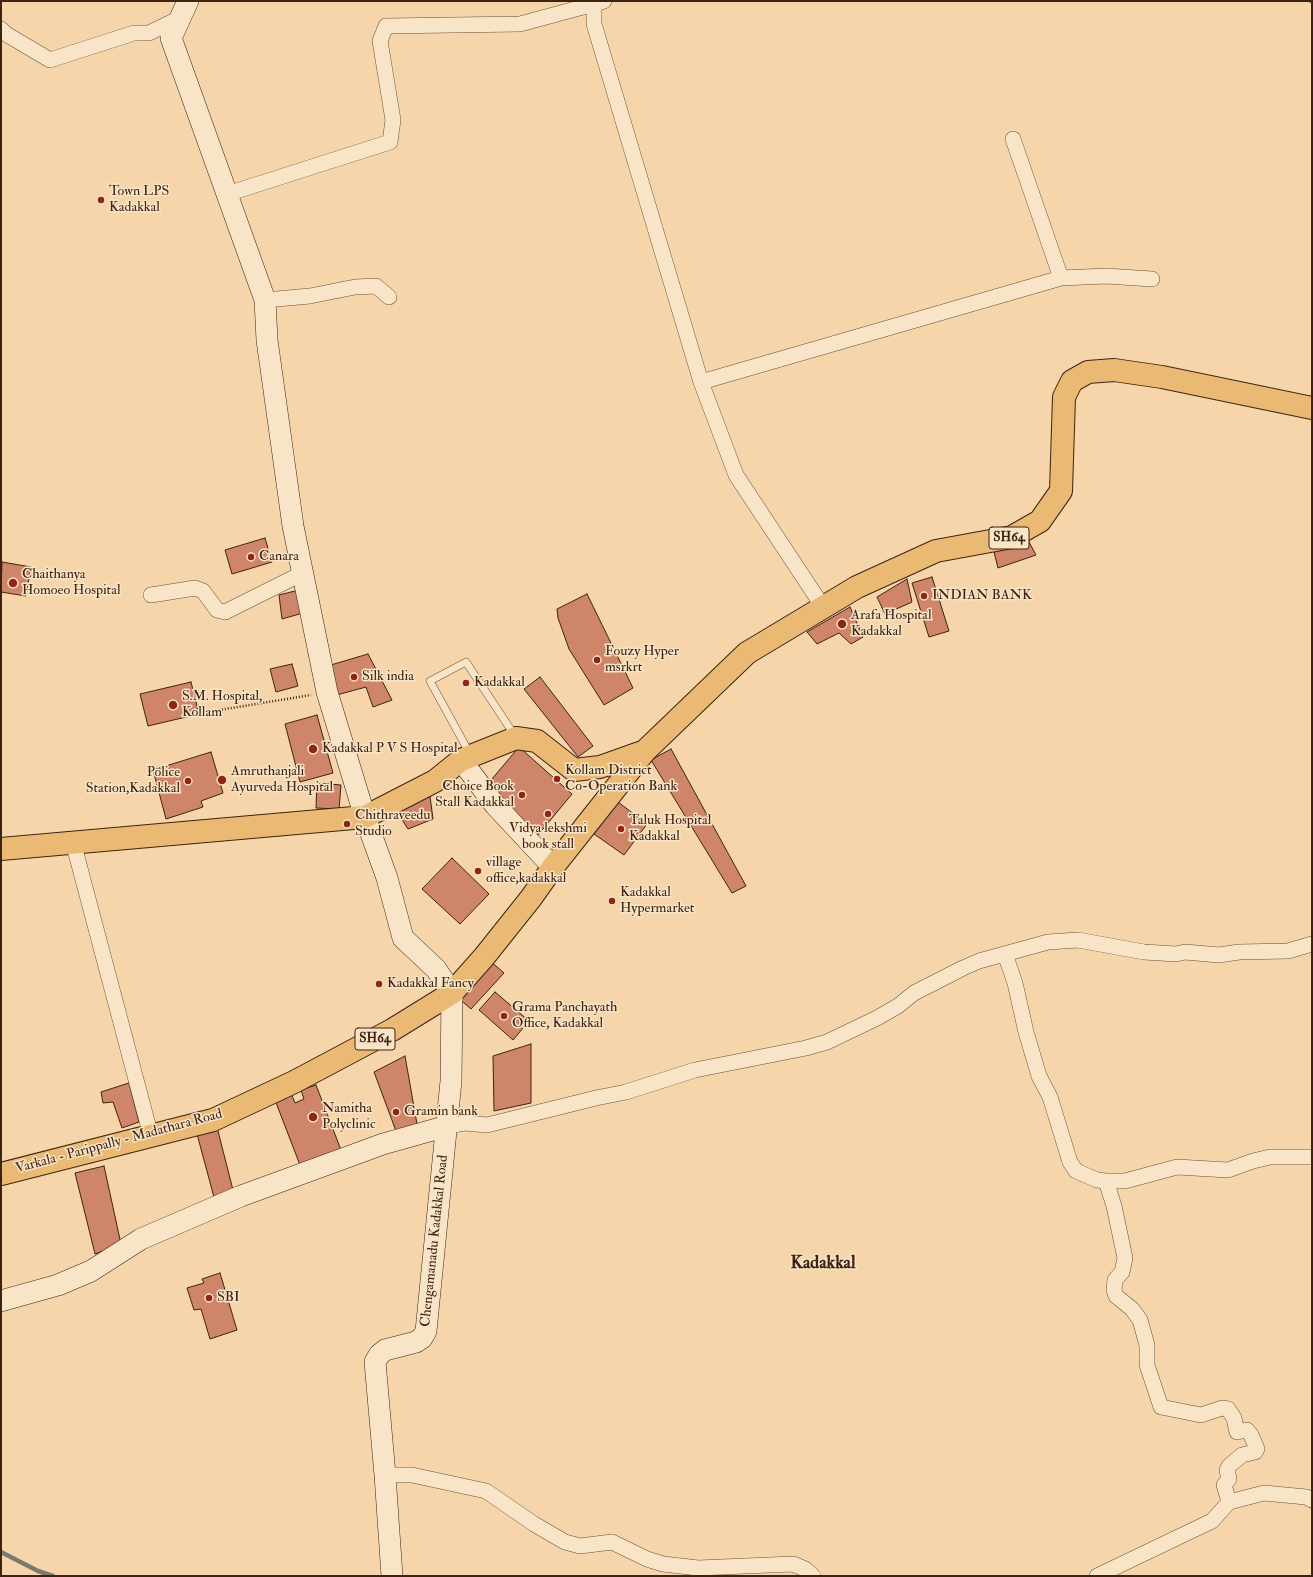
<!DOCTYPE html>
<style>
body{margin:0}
#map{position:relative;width:1313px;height:1577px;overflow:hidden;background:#f5d5a9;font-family:"IM FELL Double Pica",serif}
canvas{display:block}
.frame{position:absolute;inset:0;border:2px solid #3f2312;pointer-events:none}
</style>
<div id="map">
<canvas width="1313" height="1577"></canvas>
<div class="frame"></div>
</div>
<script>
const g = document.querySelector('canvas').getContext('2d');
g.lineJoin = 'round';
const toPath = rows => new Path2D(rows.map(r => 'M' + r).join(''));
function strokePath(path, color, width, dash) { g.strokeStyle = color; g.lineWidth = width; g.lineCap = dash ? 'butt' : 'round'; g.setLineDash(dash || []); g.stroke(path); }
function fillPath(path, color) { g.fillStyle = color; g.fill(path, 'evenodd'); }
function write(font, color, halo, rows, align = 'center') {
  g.font = font + ' "IM FELL Double Pica",serif'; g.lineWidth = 3; g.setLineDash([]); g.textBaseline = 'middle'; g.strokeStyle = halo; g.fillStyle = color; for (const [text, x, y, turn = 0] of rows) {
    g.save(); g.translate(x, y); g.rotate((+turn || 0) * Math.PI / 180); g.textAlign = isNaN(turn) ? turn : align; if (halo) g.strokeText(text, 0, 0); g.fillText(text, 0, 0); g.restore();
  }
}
const stream = toPath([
 [1311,1,1312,1],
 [1,1552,38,1571,53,1576]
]);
const building = toPath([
 [265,538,272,562,232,574,225,550,265,538],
 [1029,542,1036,555,998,568,994,552,1029,542],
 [2,562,31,567,26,596,1,592,2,562],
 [932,577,949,631,929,637,912,583,932,577],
 [907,579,912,602,885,614,877,597,907,579],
 [303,589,310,611,282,619,279,595,303,589],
 [587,594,633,688,604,705,569,649,558,618,557,609,587,594],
 [850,607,863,637,851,644,839,633,817,644,807,632,850,607],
 [368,654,392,700,373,707,366,687,333,696,324,667,368,654],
 [292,664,298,686,276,692,270,669,292,664],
 [540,677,593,746,578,757,524,689,540,677],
 [191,682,199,714,148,726,140,694,191,682],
 [317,715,333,773,300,782,285,724,317,715],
 [519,747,572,794,538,835,486,786,519,747],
 [671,749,746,886,732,893,651,760,671,749],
 [211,752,223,793,201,801,203,807,166,819,153,770,211,752],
 [317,783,341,785,339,809,316,808,317,783],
 [429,789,433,819,408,829,395,809,429,789],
 [618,802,647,824,624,855,594,834,618,802],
 [452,858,489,894,460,924,422,889,452,858],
 [489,960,504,973,471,1009,456,996,489,960],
 [495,992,529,1021,513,1040,479,1010,495,992],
 [531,1044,531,1103,494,1111,493,1056,531,1044],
 [405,1056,417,1124,396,1131,374,1072,405,1056],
 [129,1083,139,1122,122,1128,113,1102,103,1103,101,1092,129,1083],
 [316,1085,341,1150,300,1165,275,1100,291,1093,295,1103,304,1099,301,1090,316,1085],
 [217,1127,234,1194,215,1201,197,1134,217,1127],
 [104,1166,121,1244,95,1254,75,1173,104,1166],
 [220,1273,237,1330,210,1339,201,1309,194,1310,187,1288,204,1283,202,1279,220,1273]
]);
const path = toPath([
 [213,711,311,695]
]);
const lane = toPath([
 [470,754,430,681,466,662,515,736]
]);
const street = toPath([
 [604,1,594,4,594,24,701,382,736,475,823,607],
 [1,29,6,34,50,60,134,33,149,33,180,18],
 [1013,139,1061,278],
 [227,194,390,142,393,120,380,41,386,26,520,24,594,4],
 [265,300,310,296,355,287,376,286,389,297],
 [701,382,1061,278,1106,276,1152,279],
 [151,595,195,588,203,591,217,610,225,612,303,573],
 [73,842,151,1136],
 [1005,954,1015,983,1026,1032,1039,1076,1050,1097,1070,1162,1076,1171,1097,1180,1106,1181,1114,1206,1125,1258,1122,1272,1115,1280,1114,1290,1116,1296,1132,1309,1140,1320,1147,1345,1147,1365,1161,1407,1201,1415,1222,1408,1228,1409,1234,1418,1237,1432,1247,1430,1251,1435,1257,1449,1255,1452,1242,1455,1229,1466,1227,1470,1229,1479,1224,1485,1229,1502,1264,1493,1306,1497,1312,1500],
 [447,1126,465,1123,487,1125,596,1098,626,1092,695,1070,806,1048,827,1042,877,1018,898,1006,914,993,963,968,979,961,1048,942,1078,940,1144,952,1176,954,1185,952,1219,955,1239,952,1288,951,1312,944],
 [1106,1181,1125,1181,1177,1167,1228,1170,1253,1161,1270,1157,1312,1157],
 [385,1475,412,1475,486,1491,534,1524,565,1542,580,1546,612,1542,647,1559,663,1564,698,1568,793,1564,805,1569,813,1576],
 [1097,1576,1212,1521,1229,1502]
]);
const secondary = toPath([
 [188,1,171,38,265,300,267,340,293,526,327,692,365,817,387,878,403,938,436,969,452,993,451,1081,426,1331,422,1338,416,1342,385,1350,379,1355,375,1362,385,1475,392,1576],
 [461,760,495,805,553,867],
 [1,1301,58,1285,91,1271,141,1239,241,1196,383,1144,447,1126]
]);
const primary = toPath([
 [1,849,365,817,435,781,461,760,516,738,537,741,574,770,600,767,645,751],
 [1,1174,213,1120,294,1082,392,1030,452,993,484,957,531,898,553,867,645,751,747,653,857,587,936,551,1012,537,1040,521,1061,491,1064,397,1072,381,1088,372,1114,370,1162,377,1312,408]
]);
const markers = [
 [101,200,4,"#8f2418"],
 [251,557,4,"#8f2418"],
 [13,583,5,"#8f2418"],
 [924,596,4,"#8f2418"],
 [842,624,5,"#8f2418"],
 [597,660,4,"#8f2418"],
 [354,677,4,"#8f2418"],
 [466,683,4,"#8f2418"],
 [173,705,5,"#8f2418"],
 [313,749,5,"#8f2418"],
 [557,779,4,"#8f2418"],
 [222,780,5,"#8f2418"],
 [188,781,4,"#8f2418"],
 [522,795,4,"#8f2418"],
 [548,814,4,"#8f2418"],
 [347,824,4,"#8f2418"],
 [621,829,4,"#8f2418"],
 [478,871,4,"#8f2418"],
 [612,901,4,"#8f2418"],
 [379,984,4,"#8f2418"],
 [504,1016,4,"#8f2418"],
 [396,1112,4,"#8f2418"],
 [313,1117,5,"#8f2418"],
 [209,1298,4,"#8f2418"]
];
const shields = [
 [1009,538,40],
 [375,1039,40]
];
const shieldNames = [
 ["SH64",1009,538],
 ["SH64",375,1039]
];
const poiNames = [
 ["Town LPS",109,192],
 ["Kadakkal",109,208],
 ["Canara",259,557],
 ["Chaithanya",22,575],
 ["Homoeo Hospital",22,591],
 ["INDIAN BANK",932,596],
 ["Arafa Hospital",851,616],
 ["Kadakkal",851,632],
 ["Fouzy Hyper",605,652],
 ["msrkrt",605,668],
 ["Silk india",362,677],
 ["Kadakkal",474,683],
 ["S.M. Hospital,",182,697],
 ["Kollam",182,713],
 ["Kadakkal P V S Hospital",322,749],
 ["Kollam District",565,771],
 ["Co-Operation Bank",565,787],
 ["Amruthanjali",231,772],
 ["Ayurveda Hospital",231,788],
 ["Police",180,773,"right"],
 ["Station,Kadakkal",180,789,"right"],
 ["Choice Book",514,787,"right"],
 ["Stall Kadakkal",514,803,"right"],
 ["Chithraveedu",355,816],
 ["Studio",355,832],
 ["Taluk Hospital",629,821],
 ["Kadakkal",629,837],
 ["Vidya lekshmi",548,829,"center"],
 ["book stall",548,845,"center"],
 ["village",486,863],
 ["office,kadakkal",486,879],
 ["Kadakkal",620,893],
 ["Hypermarket",620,909],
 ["Kadakkal Fancy",387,984],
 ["Grama Panchayath",512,1008],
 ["Office, Kadakkal",512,1024],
 ["Namitha",322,1109],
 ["Polyclinic",322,1125],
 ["Gramin bank",404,1112],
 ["SBI",217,1298]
];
const streetNames = [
 ["Varkala - Parippally - Madathara Road",119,1142,-15],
 ["Chengamanadu Kadakkal Road",435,1241,-84]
];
const districtNames = [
 ["Kadakkal",823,1264]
];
strokePath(stream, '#777d6d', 4.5);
fillPath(building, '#ce8569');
strokePath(building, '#3f2312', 1);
strokePath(lane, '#6c5038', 8);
strokePath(street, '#6c5038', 16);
strokePath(secondary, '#3f2312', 22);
strokePath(primary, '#3f2312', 24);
strokePath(path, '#3f2312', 2.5, [1, 2]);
strokePath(lane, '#f8e4c7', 7);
strokePath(street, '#f8e4c7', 15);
strokePath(secondary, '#f8e4c7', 21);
strokePath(primary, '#eaba74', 22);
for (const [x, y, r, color] of markers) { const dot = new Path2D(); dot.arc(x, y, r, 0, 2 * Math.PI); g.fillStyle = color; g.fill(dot); strokePath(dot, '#f8e4c7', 1.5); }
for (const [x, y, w] of shields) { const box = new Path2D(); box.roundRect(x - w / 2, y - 11, w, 22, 3); g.fillStyle = '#f8e4c7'; g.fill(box); strokePath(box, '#3f2312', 1); }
write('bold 13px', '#3f2312', null, shieldNames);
write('14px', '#3f2312', '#f8e4c7', poiNames, 'left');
write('14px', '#3f2312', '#f8e4c7', streetNames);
write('bold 18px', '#3f2312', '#f8e4c7', districtNames);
</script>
